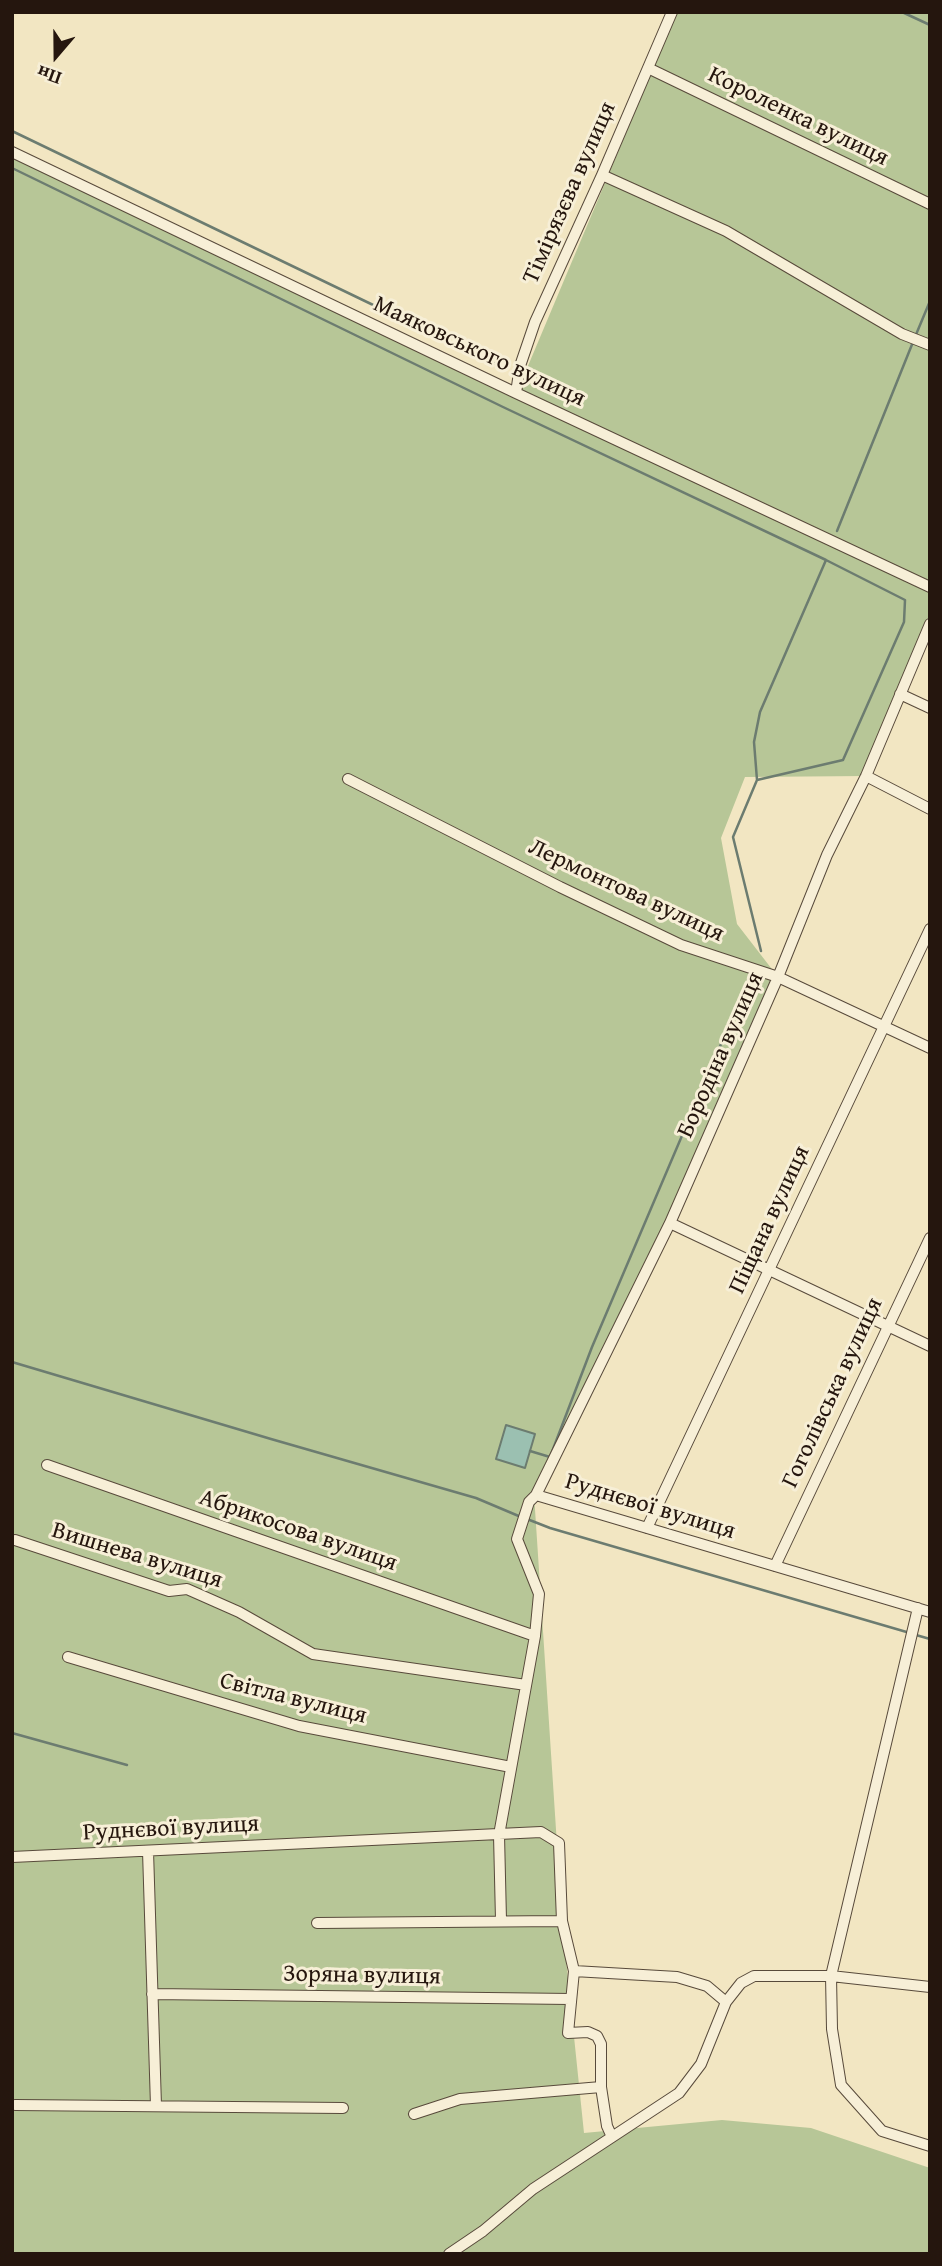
<!DOCTYPE html>
<meta charset="utf-8">
<style>
body{margin:0}
#map{position:relative;width:942px;height:2266px;overflow:hidden;background:#f2e6c2;font-family:"Gentium Book Plus",serif}
canvas{display:block}
.frame{position:absolute;inset:0;border:14px solid #25160e;pointer-events:none}
.north{position:absolute;left:21px;top:21px;width:70px;height:70px;-webkit-text-stroke:5px #f7efd7;paint-order:stroke;rotate:200deg;font-size:19px;font-weight:700;line-height:28px;text-align:center;color:#25160e}
.north::after{content:'';display:block;margin:auto;width:24px;height:32px;background:#25160e;clip-path:polygon(50% 0,100% 100%,50% 72%,0 100%)}
</style>
<div id="map">
<canvas width="942" height="2266"></canvas>
<div class="frame"></div>
<div class="north">Пн</div>
</div>
<script>
const g = document.querySelector('canvas').getContext('2d');
g.lineJoin = 'round';
function fillPath(path, color) { g.fillStyle = color; g.fill(path, 'evenodd'); }
const toPath = rows => new Path2D(rows.map(r => 'M' + r).join(''));
function strokePath(path, color, width, dash) { g.strokeStyle = color; g.lineWidth = width; g.lineCap = dash ? 'butt' : 'round'; g.setLineDash(dash || []); g.stroke(path); }
function write(font, color, halo, rows, align = 'center') {
  g.font = font + ' "Gentium Book Plus",serif'; g.lineWidth = 6; g.setLineDash([]); g.textBaseline = 'middle'; g.strokeStyle = halo; g.fillStyle = color; for (const [text, x, y, turn = 0] of rows) {
    g.save(); g.translate(x, y); g.rotate((+turn || 0) * Math.PI / 180); g.textAlign = isNaN(turn) ? turn : align; if (halo) g.strokeText(text, 0, 0); g.fillText(text, 0, 0); g.restore();
  }
}
const green = toPath([
 [677,12,930,12,930,586,517,392],
 [12,156,930,589,930,622,866,776,745,777,721,838,737,924,778,977,670,1223,534,1494,562,1921,584,2133,722,2120,811,2128,930,2168,930,2254,12,2254]
]);
const water = toPath([
 [506,1425,535,1434,525,1468,496,1459,506,1425]
]);
const stream = toPath([
 [902,12,930,25],
 [12,131,506,369],
 [12,168,503,407,826,560,905,600,904,622,843,760,757,780,733,837,761,951],
 [915,337,930,301],
 [837,531,913,342],
 [757,780,754,742,760,712,826,560],
 [12,1362,271,1439,476,1498,521,1517],
 [530,1451,550,1457,592,1347,750,976],
 [527,1519,550,1528,910,1633],
 [916,1635,930,1639],
 [12,1733,127,1765]
]);
const minor = toPath([
 [648,68,930,204],
 [12,152,516,393,930,587],
 [602,175,726,231,902,334,930,345],
 [516,393,520,366,535,322,602,175,672,12],
 [900,694,930,708],
 [866,776,930,809],
 [348,779,560,887,681,945,778,977,930,1048],
 [670,1223,930,1346],
 [47,1465,535,1636],
 [536,1495,670,1223,778,977,827,855,866,776,930,624],
 [647,1528,930,929],
 [15,1540,169,1591,187,1589,239,1612,313,1654,526,1685],
 [775,1566,930,1238],
 [918,1608,831,1976,832,2029,841,2085,882,2131,930,2146],
 [68,1657,299,1726,511,1767],
 [148,1851,156,2106],
 [12,1857,541,1832,559,1843,562,1921,574,1971,568,2033,588,2032,597,2036,601,2044,601,2087,607,2126,612,2137],
 [501,1920,499,1835,535,1636,539,1594,517,1539,529,1502,536,1495,930,1612],
 [317,1923,562,1921],
 [152,1994,571,1999],
 [726,2002,741,1983,754,1976,831,1976,930,1987],
 [15,2105,343,2108],
 [414,2114,460,2099,601,2087],
 [449,2254,483,2231,533,2189,679,2093,701,2064,726,2002,707,1986,677,1977,574,1971]
]);
const streetNames = [
 ["Короленка вулиця",798,117,26],
 ["Тімірязєва вулиця",570,193,-66],
 ["Маяковського вулиця",479,352,25],
 ["Лермонтова вулиця",626,891,25],
 ["Бородіна вулиця",721,1055,-66],
 ["Піщана вулиця",770,1220,-65],
 ["Гоголівська вулиця",833,1393,-65],
 ["Руднєвої вулиця",650,1507,17],
 ["Абрикосова вулиця",298,1531,19],
 ["Вишнева вулиця",137,1556,17],
 ["Світла вулиця",293,1699,14],
 ["Руднєвої вулиця",171,1829,-3],
 ["Зоряна вулиця",362,1976,1]
];
fillPath(green, '#b7c697');
fillPath(water, '#9bc0b1');
strokePath(water, '#6c7c70', 2);
strokePath(stream, '#6c7c70', 2.5);
strokePath(minor, '#584a3b', 12);
strokePath(minor, '#f7efd7', 10);
write('24px', '#25160e', '#f7efd7', streetNames);
</script>
